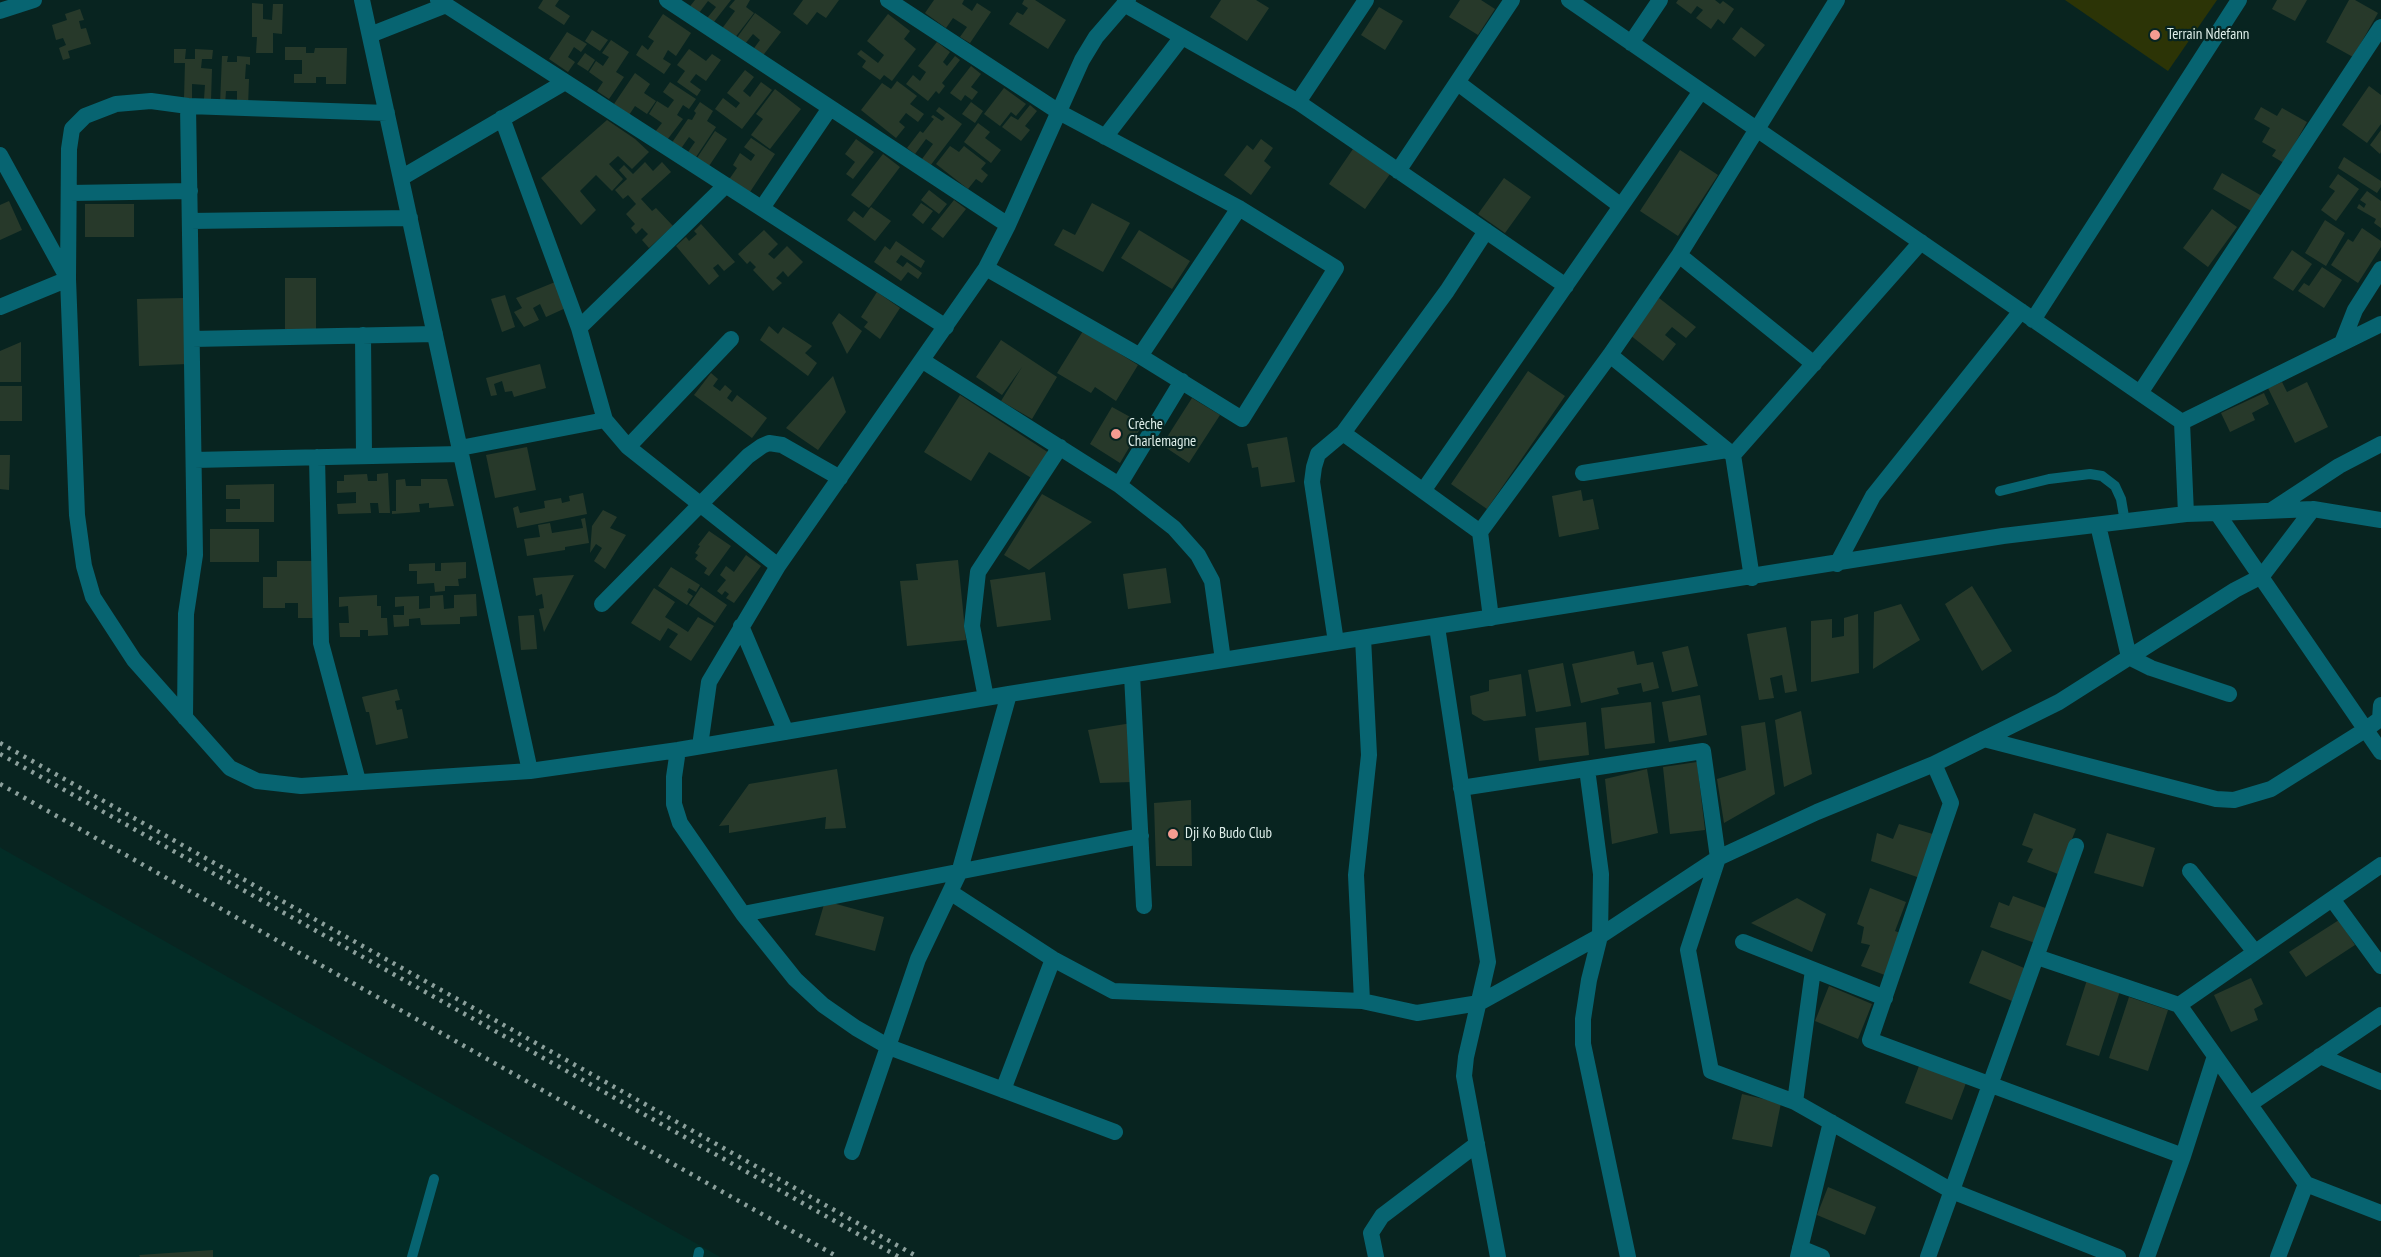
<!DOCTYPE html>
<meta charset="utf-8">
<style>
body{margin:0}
canvas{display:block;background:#082420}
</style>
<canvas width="2381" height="1257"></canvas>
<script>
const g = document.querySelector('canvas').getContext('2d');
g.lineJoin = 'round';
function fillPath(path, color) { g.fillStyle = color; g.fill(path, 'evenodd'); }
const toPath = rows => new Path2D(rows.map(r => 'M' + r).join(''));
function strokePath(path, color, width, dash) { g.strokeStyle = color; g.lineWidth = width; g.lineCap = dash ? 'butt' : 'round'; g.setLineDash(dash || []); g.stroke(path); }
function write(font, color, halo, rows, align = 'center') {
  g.font = font + ' "PT Sans Narrow",sans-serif'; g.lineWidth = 4.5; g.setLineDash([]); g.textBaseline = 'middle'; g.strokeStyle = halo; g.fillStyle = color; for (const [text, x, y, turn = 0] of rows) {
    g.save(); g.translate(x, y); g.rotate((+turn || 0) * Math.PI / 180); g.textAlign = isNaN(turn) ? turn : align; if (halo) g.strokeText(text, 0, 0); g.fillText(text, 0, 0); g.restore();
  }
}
const built = toPath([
 [0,847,1,848,720,1257,0,1257]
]);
const green = toPath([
 [2065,0,2217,0,2168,71]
]);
const building = toPath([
 [543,0,559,0,555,6,570,16,564,25,538,8],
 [695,0,731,0,710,27,704,22,716,7,708,1,696,17,687,10],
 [735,0,750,0,746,7,754,13,734,39,721,30,735,11,729,7],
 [803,0,839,0,826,18,817,12,807,25,793,14],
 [934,0,964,0,962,4,972,11,977,3,991,12,970,43,960,37,967,27,953,18,946,28,925,13],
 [1024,0,1035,0,1066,20,1048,49,1009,24,1017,12,1023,15,1028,8,1022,4],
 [1221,0,1256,0,1269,8,1247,41,1210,17],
 [1460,0,1481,0,1495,9,1478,35,1449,17],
 [1678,0,1715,0,1720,4,1723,1,1734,9,1724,24,1718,19,1711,29,1696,18,1703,10,1697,6,1691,14,1676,3],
 [2277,0,2307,0,2295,21,2272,9],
 [2349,0,2355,0,2378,13,2353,57,2326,42],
 [252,3,263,4,263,19,272,20,273,4,283,4,282,34,273,33,273,53,256,53,257,37,252,37],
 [1379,7,1403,21,1385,50,1361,35],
 [80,9,84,20,79,21,81,29,86,28,91,44,68,51,70,58,63,60,59,48,66,45,63,38,56,40,52,25,67,20,65,14],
 [755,13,781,32,761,58,752,51,760,40,753,34,744,45,736,39],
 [663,14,691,33,676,56,668,50,663,59,671,64,664,74,636,55,642,45,648,50,654,41,648,37],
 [888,14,910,31,904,39,916,49,892,81,884,75,880,80,862,67,866,61,857,54,861,50,878,63,884,55,867,41],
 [1741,27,1765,45,1755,57,1732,39],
 [592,30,608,40,600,51,585,41],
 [567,32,587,44,581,52,574,47,568,57,575,62,568,72,549,59],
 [611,40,629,52,616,72,624,77,609,99,597,91,603,82,589,72,596,61,603,66,609,57,602,53],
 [937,42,950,52,943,62,947,66,955,56,960,60,942,83,945,86,939,94,936,91,928,101,906,84,913,75,920,81,926,72,918,66],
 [285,47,306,47,306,53,314,53,315,48,347,48,346,84,326,84,326,77,316,77,316,83,294,83,294,74,302,74,302,60,285,60],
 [174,49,186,49,185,59,195,59,195,49,213,50,212,59,202,59,201,68,212,69,211,100,204,99,205,85,192,84,192,99,184,99,185,63,174,63],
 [689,49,706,61,712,54,721,60,706,81,696,74,690,82,701,90,697,96,677,82,685,71,677,65],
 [585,53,595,60,588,71,577,64],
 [222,56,228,56,227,62,237,62,237,56,250,57,250,65,246,64,245,79,249,79,248,107,237,106,237,91,226,91,225,105,220,105],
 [971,66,981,74,971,87,978,92,972,100,965,95,961,101,950,93],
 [745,70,754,77,743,91,750,97,761,82,772,90,742,129,715,109,723,98,736,108,740,103,727,93],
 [635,73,650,84,644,93,656,101,647,114,635,106,629,115,614,104],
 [897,81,917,96,910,104,924,114,918,122,906,113,899,122,905,127,896,138,861,110,882,83,891,89],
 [670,82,696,99,689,109,683,105,677,115,683,119,667,140,655,132,662,123,649,114,657,101,668,108,674,100,663,92],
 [2369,86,2381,95,2381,124,2367,143,2342,125],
 [1004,88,1026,104,1016,116,1011,112,1000,126,984,114],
 [775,89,801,109,770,149,751,135,763,119,756,114],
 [700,102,713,111,707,121,716,127,694,160,686,155,695,142,689,137,680,150,671,144,688,119,692,120,696,113,694,111],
 [971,102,983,111,975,123,962,114],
 [1030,105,1037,111,1025,126,1030,130,1021,141,1002,127,1011,116,1018,120],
 [939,107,962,124,930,166,922,159,933,144,926,139,915,154,907,148,920,131,923,133,934,119,931,117,933,115,942,121,945,118,936,111],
 [2261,107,2277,116,2282,108,2307,122,2284,163,2272,156,2276,150,2262,142,2270,128,2254,119],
 [607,120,635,139,649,152,632,169,618,156,609,164,623,179,612,191,596,175,580,191,596,210,581,225,541,178],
 [978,123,990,132,985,138,1001,150,991,163,964,142],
 [2381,130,2381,152,2380,154,2370,145],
 [715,131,727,139,707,169,695,161],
 [751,138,775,154,748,195,728,181,737,168,733,165,740,153,751,161,755,155,744,147],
 [856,139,874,152,853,179,846,174,855,162,845,154],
 [1261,139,1273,148,1264,161,1271,167,1251,195,1224,175,1247,145,1253,150],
 [950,146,959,152,964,146,986,163,981,169,988,175,982,183,976,179,968,189,936,164],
 [1353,149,1390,174,1365,209,1329,184],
 [1680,150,1718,175,1678,236,1640,211],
 [883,154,900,167,869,208,851,195],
 [2344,157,2381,181,2381,187,2377,193,2338,168],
 [645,162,653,171,662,162,671,172,641,199,652,211,656,208,673,226,649,248,642,240,648,234,642,228,636,234,631,228,635,224,626,214,636,204,628,195,623,199,615,190,627,179,619,170,624,165,633,174],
 [2222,173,2262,196,2253,212,2213,189],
 [2338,174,2359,189,2336,221,2321,210,2335,191,2329,187],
 [1504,178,1531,197,1505,233,1478,214],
 [929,190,947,204,939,214,921,200],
 [2367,191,2381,201,2381,228,2374,223,2376,219,2357,208,2359,204,2364,208,2366,204,2360,200],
 [954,200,966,209,943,238,931,229],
 [9,201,22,230,0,240,0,205],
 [921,203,933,211,923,224,912,215],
 [1092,203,1130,223,1103,272,1054,245,1063,229,1075,235],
 [85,204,134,204,134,237,85,237],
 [871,207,891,221,875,241,847,220,854,211,863,218],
 [2212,209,2237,227,2208,267,2183,248],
 [2325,220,2345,233,2326,266,2305,253],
 [701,224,735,262,724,271,718,264,713,268,719,276,709,285,676,246,686,237,689,241,697,234,694,231],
 [2362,228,2381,241,2381,247,2358,283,2331,265,2348,239,2353,242],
 [764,230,778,244,768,254,774,259,787,246,803,262,788,277,783,271,776,278,782,283,773,291,753,270,756,267,750,261,747,264,738,254],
 [1139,230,1190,261,1172,289,1121,258],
 [896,241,925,261,921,268,901,255,896,262,903,267,907,262,922,273,918,279,908,272,901,281,874,262,885,246,890,250],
 [2292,250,2312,264,2293,291,2273,278],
 [2322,267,2342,280,2324,308,2298,291,2304,283,2309,286],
 [285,278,316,278,316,329,285,329],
 [560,280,570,306,546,317,540,304,533,308,539,320,524,327,514,312,522,308,516,298],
 [877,292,900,308,880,339,864,327,868,322,861,317],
 [505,295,515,327,502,332,491,299],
 [186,298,187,364,139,366,137,299],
 [1659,298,1696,327,1686,338,1672,327,1665,335,1676,344,1663,361,1630,335],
 [839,313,862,331,847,354,832,323],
 [769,326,778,334,783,327,812,346,805,353,817,363,808,376,760,340],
 [1083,331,1138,365,1116,401,1095,387,1091,393,1057,373],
 [1001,340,1057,377,1032,419,1001,401,1022,367,1002,395,976,377],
 [21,342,21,382,0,382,0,351],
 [540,364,546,388,514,397,512,391,505,392,502,381,494,384,497,395,491,396,486,378],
 [1528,371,1565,396,1487,509,1451,484],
 [711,373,718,379,713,386,720,391,725,385,732,391,727,398,732,402,737,395,767,418,752,438,694,395],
 [833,376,846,412,818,450,786,428],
 [2282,382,2287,392,2307,382,2328,427,2295,443,2268,388],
 [0,386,22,386,22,421,0,421],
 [2264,393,2269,404,2252,413,2255,420,2230,432,2221,413],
 [960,395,1049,453,1033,479,989,452,971,481,924,452],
 [1192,398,1220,415,1189,463,1162,445],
 [1112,407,1143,424,1120,463,1090,444],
 [1287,437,1295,482,1261,487,1258,467,1252,468,1247,444],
 [527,447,536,490,495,498,486,455],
 [0,455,10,455,9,490,0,489],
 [388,473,390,513,379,513,378,503,370,503,371,513,338,514,337,504,356,503,356,492,337,493,337,481,344,481,344,475,367,474,368,481,377,481,377,474],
 [405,479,406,486,421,486,421,479,447,479,454,506,429,508,429,503,419,504,420,512,392,514,392,511,396,511,396,480],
 [274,484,274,522,226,522,226,509,240,509,240,499,226,499,226,485],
 [1581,490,1583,501,1593,499,1599,529,1559,537,1552,496],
 [583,493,587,514,517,528,513,508,518,506,520,513,545,508,544,501,561,498,562,503,570,501,569,496],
 [1042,494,1092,522,1029,570,1004,555],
 [603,510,617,517,610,528,626,535,605,569,594,561,602,548,596,544,590,553,592,526],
 [585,518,589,543,565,547,565,550,527,556,524,539,540,537,538,525,550,523,552,533,583,528,581,519],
 [210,529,259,529,259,562,210,562],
 [709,531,731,546,709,576,704,573,707,568,695,559,698,555,695,553,700,546,698,545],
 [746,555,761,566,734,603,726,598,729,594,725,591,722,595,717,591,726,580,720,575,726,566,734,572],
 [958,560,966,640,907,646,900,581,918,580,916,564],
 [277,561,313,561,313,618,298,618,298,603,285,603,285,608,263,608,263,577,277,577],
 [466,562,466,578,458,579,459,586,445,586,445,591,435,592,434,583,417,584,417,571,409,571,409,564,435,563,435,571,441,571,441,563],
 [671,567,700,585,696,592,689,588,687,592,693,596,687,605,658,586],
 [1166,568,1171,603,1128,609,1123,574],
 [1045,572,1051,620,997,627,990,580],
 [574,575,544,632,539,609,544,608,542,594,536,596,533,578],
 [1972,586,2012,651,1982,671,1945,604],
 [701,587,727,605,715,623,689,605],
 [654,588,675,602,665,617,688,632,698,617,714,626,691,661,669,647,678,634,668,628,660,641,631,623],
 [476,594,477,616,460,617,460,624,421,625,420,618,409,619,409,626,394,627,393,615,404,615,404,606,395,607,395,597,419,596,419,609,430,608,430,596,443,595,444,609,454,608,454,595],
 [377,595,377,606,381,606,381,618,387,618,388,635,368,636,368,630,360,630,360,637,340,637,339,623,349,623,348,606,339,607,339,597],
 [1901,604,1920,640,1873,669,1874,612],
 [1858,614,1859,673,1811,682,1811,621,1832,619,1832,638,1844,636,1844,618],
 [534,615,537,649,521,650,518,616],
 [1786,627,1797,691,1785,693,1782,675,1770,678,1774,698,1759,700,1747,634],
 [1688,646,1698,686,1672,692,1662,652],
 [1634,651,1637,665,1653,662,1659,688,1643,692,1641,683,1617,688,1619,694,1581,703,1572,664],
 [1563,663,1571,706,1536,712,1528,670],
 [1521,674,1526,716,1484,721,1472,714,1470,696,1489,691,1489,680],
 [397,689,400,700,395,701,397,710,402,709,408,738,376,745,369,712,366,712,362,697],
 [1700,695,1707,735,1669,742,1662,702],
 [1651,702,1655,743,1605,749,1601,708],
 [1801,711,1812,774,1784,787,1775,720],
 [1586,722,1589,755,1539,761,1535,728],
 [1765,722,1775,794,1724,823,1717,779,1746,770,1741,726],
 [1132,723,1132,782,1100,783,1088,730],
 [1697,762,1705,830,1670,834,1663,767],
 [837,769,846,828,825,829,826,817,729,833,729,825,719,826,749,784],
 [1647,769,1658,833,1612,844,1605,779],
 [1191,800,1192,866,1156,866,1154,803],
 [2034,813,2076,829,2058,874,2027,862,2033,849,2022,845],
 [1899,824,1936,835,1920,878,1871,861,1877,833,1893,839],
 [2107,833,2155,848,2143,887,2094,873],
 [1870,888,1906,902,1895,931,1905,935,1890,977,1861,966,1870,945,1861,943,1864,927,1857,924],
 [2013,896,2048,909,2035,943,1990,927,1999,902,2009,906],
 [1797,898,1826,914,1812,952,1751,923],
 [825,901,884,917,875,951,815,935],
 [2339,920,2355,945,2306,977,2289,952],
 [1982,950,2024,968,2012,1001,1969,983],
 [2251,978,2263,1004,2254,1009,2258,1020,2231,1032,2214,995],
 [2087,980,2120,991,2099,1056,2066,1045],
 [1829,986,1872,1004,1858,1039,1815,1021],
 [2129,997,2168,1010,2148,1071,2109,1058],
 [1919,1066,1966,1083,1952,1120,1905,1103],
 [1742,1094,1781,1103,1772,1147,1732,1139],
 [1828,1187,1876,1207,1865,1235,1817,1215],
 [213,1250,213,1257,140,1257,139,1255]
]);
const service = toPath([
 [2000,491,2049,479,2090,474,2102,476,2115,486,2121,499,2125,522],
 [412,1257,434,1179],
 [698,1257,699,1252]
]);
const minor = toPath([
 [362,0,530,771],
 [438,0,946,327],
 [667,0,1008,225],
 [888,0,1059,112,1239,208,1336,268,1242,419,1140,356,986,268],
 [1569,0,2182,422],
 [1124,4,1298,102,1566,286],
 [0,11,34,0],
 [370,35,446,5],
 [1631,43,1660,0],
 [1458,83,1621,206],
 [1298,102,1366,0],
 [387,113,188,106,151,101,116,104,85,116,72,129,69,149,68,279,77,515,84,566,93,597,134,660,230,768,257,781,301,786,530,771,678,750,1009,694,2003,536,2186,514,2217,513,2313,509,2381,520],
 [502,118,579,328,605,420,628,447,778,566],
 [1105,137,1182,37],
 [0,155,68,279,0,307],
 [1398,171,1512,0],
 [401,178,565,82],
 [70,193,190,191],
 [762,208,830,108],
 [190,221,410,218],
 [1679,255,1814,364],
 [2033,320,2239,0],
 [579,328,726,185],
 [363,335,364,456],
 [192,339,435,334],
 [2342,343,2355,310,2381,269],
 [1610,355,1733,455,1752,578],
 [1140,356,1239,208],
 [923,361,1119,485,1174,528,1198,555,1212,581,1223,660],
 [2140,393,2381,27],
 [2182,422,2381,324],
 [2182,422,2186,514],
 [1343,433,1447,291,1486,231],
 [628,447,731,339],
 [460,448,605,420],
 [1733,455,1921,242],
 [317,457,321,643,358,781],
 [194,460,461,454],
 [1583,473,1727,450],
 [1119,485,1182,381],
 [1423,491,1701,91],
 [2272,510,2339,466,2381,444],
 [2217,513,2381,752],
 [2098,525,2129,657,2151,668,2229,694],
 [1837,564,1873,496,2021,311],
 [602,604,748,456,762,446,769,443,782,445,840,478],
 [1491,618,1480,532,1610,355,1679,255,1837,0],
 [741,626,786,732],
 [1437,627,1488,962,1466,1057,1464,1076,1498,1257],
 [1336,642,1312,482,1314,467,1318,454,1343,433,1480,532],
 [1132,675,1144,906],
 [986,698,972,626,978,572,1060,447],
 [185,718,186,614,195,555,188,106],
 [1984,739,2216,799,2234,800,2271,789,2365,730,2380,719,2381,705],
 [700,746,709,682,778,566,986,268,1008,225,1082,60,1096,37,1128,0],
 [678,750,674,777,674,804,680,823,743,914,1141,836],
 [1934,764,1951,803,1870,1040,2183,1156],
 [1587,769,1601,874,1600,936,1589,980,1583,1019,1583,1044,1628,1257],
 [1461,788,1703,751,1718,858,1688,950,1711,1071,1795,1102,1952,1191,2118,1257],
 [2190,871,2255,952],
 [950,892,1053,959,1113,991,1362,1001,1417,1013,1479,1003,1600,936,1718,858,1817,812,1934,764,2059,702,2235,590,2262,576,2313,509],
 [2332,899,2381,966],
 [743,914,795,979,823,1005,856,1028,889,1047,1115,1132],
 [1743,942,1885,998],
 [2037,957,2179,1005,2306,1184,2381,1213],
 [1362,1001,1356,875,1369,755,1363,638],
 [2179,1005,2381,865],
 [2320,1056,2381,1082],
 [1003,1090,1053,959],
 [1795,1102,1813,970],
 [2250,1104,2381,1015],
 [852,1152,918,959,959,873,1009,694],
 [1800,1248,1822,1257],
 [1376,1257,1371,1233,1382,1216,1477,1144],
 [1798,1257,1831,1122],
 [1928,1257,2076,846],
 [2147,1257,2183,1156,2215,1056],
 [2278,1257,2306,1184]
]);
const rail = toPath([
 [0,743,918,1257],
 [0,754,899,1257],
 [0,784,838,1257]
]);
const markers = [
 [2155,35,6,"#f59c91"],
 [1116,434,6,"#f59c91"],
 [1173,834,6,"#f59c91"]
];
const poiNames = [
 ["Terrain Ndefann",2167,35],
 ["Crèche",1128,425],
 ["Charlemagne",1128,442],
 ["Dji Ko Budo Club",1185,834]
];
fillPath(built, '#032c26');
fillPath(green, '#2c3406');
fillPath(building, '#27392a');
strokePath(service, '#076471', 10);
strokePath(minor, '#076471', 16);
strokePath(rail, '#8ca09c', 4.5, [3, 6]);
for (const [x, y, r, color] of markers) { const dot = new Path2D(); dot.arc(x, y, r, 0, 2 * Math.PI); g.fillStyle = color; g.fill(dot); strokePath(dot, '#082420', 2); }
write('15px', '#deeeea', '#082420', poiNames, 'left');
</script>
